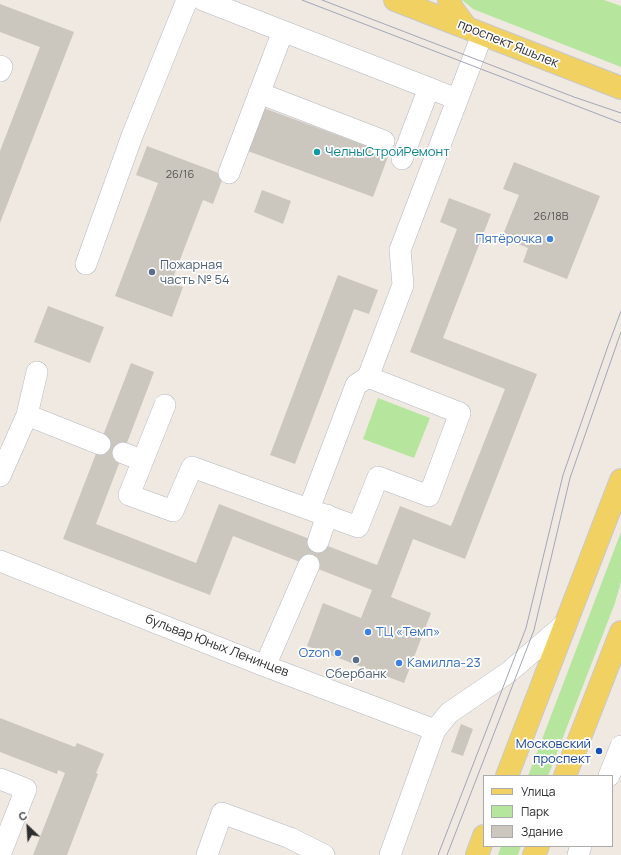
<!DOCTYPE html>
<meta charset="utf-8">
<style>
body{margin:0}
#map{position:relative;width:621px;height:855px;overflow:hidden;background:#efe9e1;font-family:Manrope,sans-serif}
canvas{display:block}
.legend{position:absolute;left:483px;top:775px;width:130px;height:72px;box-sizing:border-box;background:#fff;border:1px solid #ababab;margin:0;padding:5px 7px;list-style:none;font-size:12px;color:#2e2e2e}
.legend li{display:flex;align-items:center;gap:8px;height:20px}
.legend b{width:20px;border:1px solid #ababab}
.north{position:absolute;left:8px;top:807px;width:40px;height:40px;-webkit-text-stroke:3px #fff;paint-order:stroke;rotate:335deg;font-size:11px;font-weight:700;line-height:16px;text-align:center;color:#2e2e2e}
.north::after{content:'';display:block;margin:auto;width:14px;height:18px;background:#2e2e2e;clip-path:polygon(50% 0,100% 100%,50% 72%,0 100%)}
</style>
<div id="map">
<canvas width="621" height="855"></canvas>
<ul class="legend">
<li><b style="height:5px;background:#f2d163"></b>Улица</li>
<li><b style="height:11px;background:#b6e59e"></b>Парк</li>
<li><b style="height:11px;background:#cbc7bf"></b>Здание</li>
</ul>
<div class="north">С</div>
</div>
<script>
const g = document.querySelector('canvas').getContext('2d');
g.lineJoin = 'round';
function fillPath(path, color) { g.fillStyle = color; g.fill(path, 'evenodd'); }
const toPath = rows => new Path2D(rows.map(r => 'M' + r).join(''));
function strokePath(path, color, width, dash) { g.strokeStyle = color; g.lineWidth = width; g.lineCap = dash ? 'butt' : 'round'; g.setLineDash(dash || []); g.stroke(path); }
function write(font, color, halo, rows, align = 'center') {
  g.font = font + ' Manrope,sans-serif'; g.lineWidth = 3.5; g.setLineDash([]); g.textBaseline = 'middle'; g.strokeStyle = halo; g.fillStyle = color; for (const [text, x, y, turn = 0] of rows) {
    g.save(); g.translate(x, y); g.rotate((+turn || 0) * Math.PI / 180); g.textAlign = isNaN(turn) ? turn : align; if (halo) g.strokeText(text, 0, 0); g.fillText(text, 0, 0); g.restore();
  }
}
const green = toPath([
 [462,0,604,0,621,6,621,67,473,9],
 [378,398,430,418,414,458,363,439],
 [621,532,621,582,615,603,548,776,528,776],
 [501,846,521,846,518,855,498,855]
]);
const building = toPath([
 [0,4,74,32,0,223,0,151,40,47,0,32],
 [261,107,389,154,373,197,245,150],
 [147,146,224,175,213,204,203,200,171,283,183,287,172,317,115,296,158,183,136,175],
 [514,162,600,196,567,279,523,262,528,248,502,237,519,195,503,189],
 [262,190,291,201,283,224,254,212],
 [449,198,491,214,443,338,537,374,465,559,413,539,391,597,431,613,404,683,307,646,323,603,361,618,372,590,233,536,210,595,63,539,131,363,154,372,96,524,196,563,219,504,377,565,400,506,451,526,505,389,410,352,457,229,440,222],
 [338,275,378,290,369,314,354,309,295,464,270,455],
 [48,306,104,327,90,363,34,342],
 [0,718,75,747,77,743,104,754,96,773,98,774,67,855,33,855,65,773,58,770,57,774,0,752],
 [461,724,473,729,463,756,451,752]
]);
const minor = toPath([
 [203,0,457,99],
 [0,66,2,67,0,71],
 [259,93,384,141],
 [402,159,429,88],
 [229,173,283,31],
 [86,264,132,136,187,0],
 [165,405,129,495,173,511,192,467,358,527,378,477,429,496,460,413,368,377,403,285,400,250,482,35],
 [27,415,37,372],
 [123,453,142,460],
 [0,476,27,415,100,444],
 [309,509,356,385,368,377],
 [318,542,327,515],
 [0,561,265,666,435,730],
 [265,666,309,565],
 [609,776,621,746],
 [0,779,26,789,0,855],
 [207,855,222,813,290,838,324,855],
 [390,855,435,730,449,713,509,672,566,623],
 [578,855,581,846]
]);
const major = toPath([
 [395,0,621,88],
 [449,0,452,8,466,27],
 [507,776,621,480],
 [565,776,621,632],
 [477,855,484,836],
 [534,855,538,846]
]);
const tram = toPath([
 [302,0,621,123],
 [322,0,574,97,621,113],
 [438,855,526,628,563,475,608,346,621,311],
 [447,855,534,630,570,478,621,332]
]);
const markers = [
 [317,152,4,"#0f9aa8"],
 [550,239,4,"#3f7fe0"],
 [152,272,4,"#5c6f8a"],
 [368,632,4,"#3f7fe0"],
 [338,653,4,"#3f7fe0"],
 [356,660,4,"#5c6f8a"],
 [399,663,4,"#3f7fe0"],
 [599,751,4,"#1a4fb4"]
];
const numberNames = [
 ["26/16",180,175],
 ["26/18В",551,217]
];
const streetNames = [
 ["проспект Яшьлек",508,44,22],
 ["бульвар Юных Ленинцев",217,646,21]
];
const cultureNames = [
 ["ЧелныСтройРемонт",325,152]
];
const shopNames = [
 ["Пятёрочка",542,239],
 ["ТЦ «Темп»",376,632,"left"],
 ["Ozon",330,653],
 ["Камилла-23",407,663,"left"]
];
const serviceNames = [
 ["Пожарная",160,265],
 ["часть № 54",160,280],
 ["Сбербанк",356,674,"center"]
];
const transitNames = [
 ["Московский",591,744],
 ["проспект",591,759]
];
fillPath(green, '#b6e59e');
fillPath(building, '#cbc7bf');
strokePath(minor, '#b4b7c1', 22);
strokePath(major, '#c9c9c9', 24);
strokePath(minor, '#fff', 21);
strokePath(major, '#f2d163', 22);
strokePath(tram, '#a3a6b8', 1);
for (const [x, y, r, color] of markers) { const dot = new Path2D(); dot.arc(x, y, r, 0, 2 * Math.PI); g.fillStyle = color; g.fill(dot); strokePath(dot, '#fff', 1.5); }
write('11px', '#555452', null, numberNames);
write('13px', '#2e2e2e', '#fff', streetNames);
write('13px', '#0d838f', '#fff', cultureNames, 'left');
write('13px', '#366cbe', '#fff', shopNames, 'right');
write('13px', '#4e5e75', '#fff', serviceNames, 'left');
write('13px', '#164399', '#fff', transitNames, 'right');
</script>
